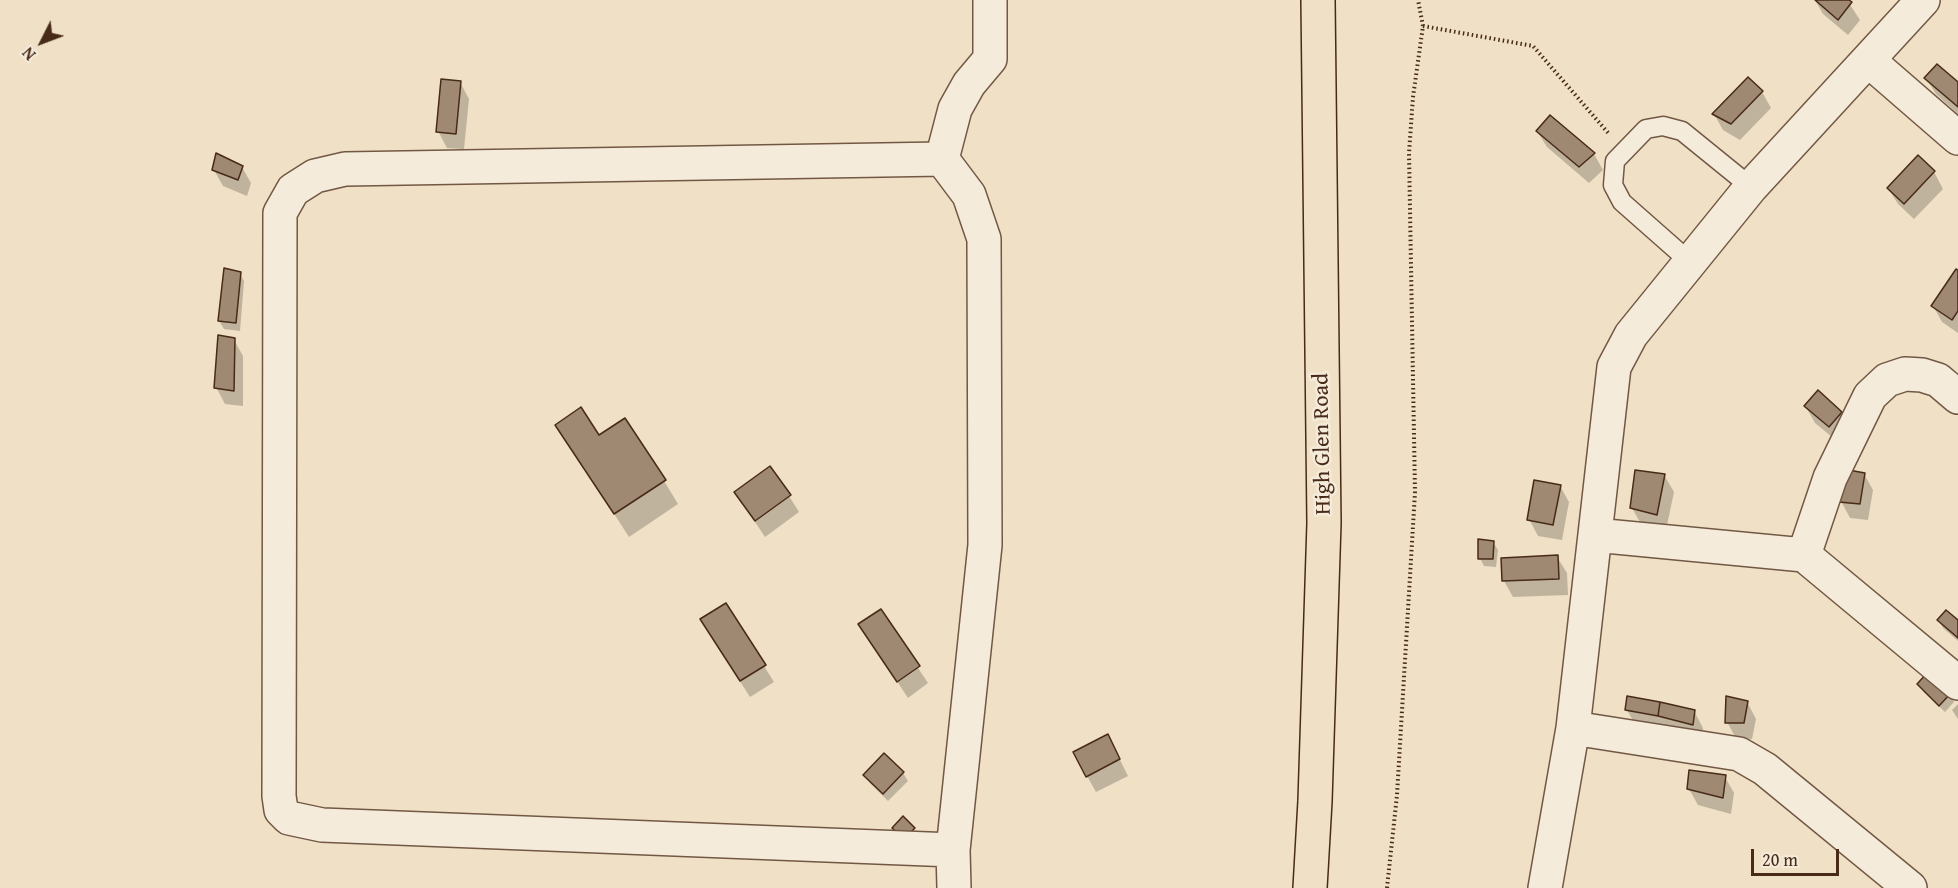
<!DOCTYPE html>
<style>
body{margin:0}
#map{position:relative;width:1958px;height:888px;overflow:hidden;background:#efe0c6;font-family:"Gentium Book Plus",serif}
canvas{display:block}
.north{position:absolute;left:12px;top:12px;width:60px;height:60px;-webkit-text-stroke:4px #f5ebda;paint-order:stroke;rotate:228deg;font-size:16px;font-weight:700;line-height:24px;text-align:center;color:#482a18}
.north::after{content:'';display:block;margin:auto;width:21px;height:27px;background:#482a18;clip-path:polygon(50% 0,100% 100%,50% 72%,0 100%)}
.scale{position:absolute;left:1751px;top:849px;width:88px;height:27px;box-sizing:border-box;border:3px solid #482a18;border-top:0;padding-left:8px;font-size:18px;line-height:21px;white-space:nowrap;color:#482a18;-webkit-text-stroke:4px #f5ebda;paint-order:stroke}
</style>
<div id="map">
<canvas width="1958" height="888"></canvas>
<div class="north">N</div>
<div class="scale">20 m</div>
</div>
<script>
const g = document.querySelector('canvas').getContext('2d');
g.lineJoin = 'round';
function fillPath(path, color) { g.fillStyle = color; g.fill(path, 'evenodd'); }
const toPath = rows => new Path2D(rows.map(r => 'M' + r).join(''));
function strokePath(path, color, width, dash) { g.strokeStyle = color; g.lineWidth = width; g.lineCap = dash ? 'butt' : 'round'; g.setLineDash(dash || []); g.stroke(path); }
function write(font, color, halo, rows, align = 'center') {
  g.font = font + ' "Gentium Book Plus",serif'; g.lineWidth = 5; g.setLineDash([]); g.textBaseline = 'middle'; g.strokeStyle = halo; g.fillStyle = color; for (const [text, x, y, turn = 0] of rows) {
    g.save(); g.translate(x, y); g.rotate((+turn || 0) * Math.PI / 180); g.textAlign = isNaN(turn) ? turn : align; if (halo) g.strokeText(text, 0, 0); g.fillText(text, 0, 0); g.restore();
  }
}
const shadow = toPath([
 [1815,0,1847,0,1860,20,1848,35,1823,14],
 [1926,78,1958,84,1958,114,1936,94],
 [460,82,469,99,464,149,447,148,438,131],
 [1762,92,1771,108,1740,140,1723,130,1714,114],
 [1537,131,1594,154,1603,170,1589,183,1547,147],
 [1918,157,1934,172,1943,189,1914,219,1898,204,1888,188],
 [242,167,251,183,247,196,223,186,214,170],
 [1958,272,1958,333,1942,322,1933,306],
 [240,274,244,281,240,331,224,329,219,321],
 [234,340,243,356,243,406,225,404,216,387],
 [1806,407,1841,413,1850,429,1838,442,1815,423],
 [557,425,599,437,664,481,678,504,629,537],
 [1864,474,1873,490,1868,520,1850,518,1841,501],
 [1664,475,1674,492,1666,530,1641,524,1632,508],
 [1560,486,1569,502,1562,540,1538,536,1529,519],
 [736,493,789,496,799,512,765,537],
 [1493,542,1498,550,1496,567,1484,566,1480,558],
 [1557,557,1567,573,1568,595,1513,597,1504,581],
 [880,611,928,683,908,698,860,625],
 [1939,621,1958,622,1958,641,1943,628],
 [711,636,764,666,774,682,750,697],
 [1919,684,1949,695,1954,702,1945,712,1924,692],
 [1747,702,1756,719,1752,739,1736,738,1727,722],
 [1958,704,1958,719,1952,710],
 [1627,710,1694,711,1703,728,1702,740,1636,726],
 [1116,752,1128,776,1096,792,1087,776],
 [884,755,903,773,908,781,888,801,870,783,865,775],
 [1725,777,1734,793,1731,814,1698,805,1689,789]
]);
const building = toPath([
 [1815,0,1849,0,1852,2,1838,20,1815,0],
 [1937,64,1958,82,1958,107,1924,78,1937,64],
 [1748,77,1763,91,1731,124,1712,114,1748,77],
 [441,79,461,81,456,134,436,132,441,79],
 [1550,115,1595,153,1579,167,1536,131,1550,115],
 [216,153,243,166,238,180,212,170,216,153],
 [1918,155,1935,171,1904,204,1887,188,1918,155],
 [224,268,241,272,236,323,218,321,224,268],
 [1956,269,1958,270,1958,311,1952,320,1931,306,1956,269],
 [218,335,235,338,234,391,214,388,218,335],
 [1818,390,1842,412,1829,427,1804,406,1818,390],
 [581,407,599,435,625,418,666,480,614,514,555,425,581,407],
 [770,466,791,495,755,521,734,492,770,466],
 [1843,469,1865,473,1860,504,1839,502,1843,469],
 [1635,470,1665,474,1657,515,1630,508,1635,470],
 [1534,480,1561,485,1553,525,1527,520,1534,480],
 [1478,539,1494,541,1493,559,1478,559,1478,539],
 [1558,555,1559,579,1502,581,1501,558,1558,555],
 [726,603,766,665,740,681,700,619,726,603],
 [881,609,920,666,897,682,858,624,881,609],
 [1946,610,1958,620,1958,638,1937,620,1946,610],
 [1928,672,1950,694,1939,706,1917,684,1928,672],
 [1627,696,1660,702,1658,716,1625,710,1627,696],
 [1726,696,1748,701,1744,723,1725,723,1726,696],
 [1660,702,1695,710,1693,725,1658,716,1660,702],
 [1108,734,1120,759,1086,777,1073,752,1108,734],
 [884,753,904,772,883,794,863,775,884,753],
 [1689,770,1726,775,1723,798,1687,789,1689,770],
 [903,816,915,828,904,839,892,828,903,816]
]);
const path = toPath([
 [1423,26,1533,46,1610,135],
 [1387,888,1397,795,1415,492,1409,153,1413,97,1423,26,1418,0]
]);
const lane = toPath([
 [1690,262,1622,202,1613,185,1615,161,1646,129,1663,126,1682,131,1751,187]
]);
const street = toPath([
 [1868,60,1958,138],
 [942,159,345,169,315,176,293,190,280,213,279,796,281,810,289,818,322,825,953,850],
 [1595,535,1804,555,1958,683],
 [1804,555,1830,478,1870,396,1887,380,1905,374,1922,375,1938,380,1958,397],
 [1573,728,1739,754,1765,769,1910,888],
 [954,888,953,850,985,545,984,239,969,195,942,159,955,109,969,84,990,59,990,0],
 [1545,888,1573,728,1614,367,1631,335,1751,187,1923,0]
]);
const primary = toPath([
 [1310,888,1315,801,1324,523,1318,0]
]);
const streetNames = [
 ["High Glen Road",1323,444,-91]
];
fillPath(shadow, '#0003');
fillPath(building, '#9f8972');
strokePath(building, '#482a18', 1.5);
strokePath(lane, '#725844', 21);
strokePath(street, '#725844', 36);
strokePath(primary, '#482a18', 36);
strokePath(path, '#482a18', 4, [1.5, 3]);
strokePath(lane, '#f5ebda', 18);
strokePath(street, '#f5ebda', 33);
strokePath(primary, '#efe0c6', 33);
write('22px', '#482a18', '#f5ebda', streetNames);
</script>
